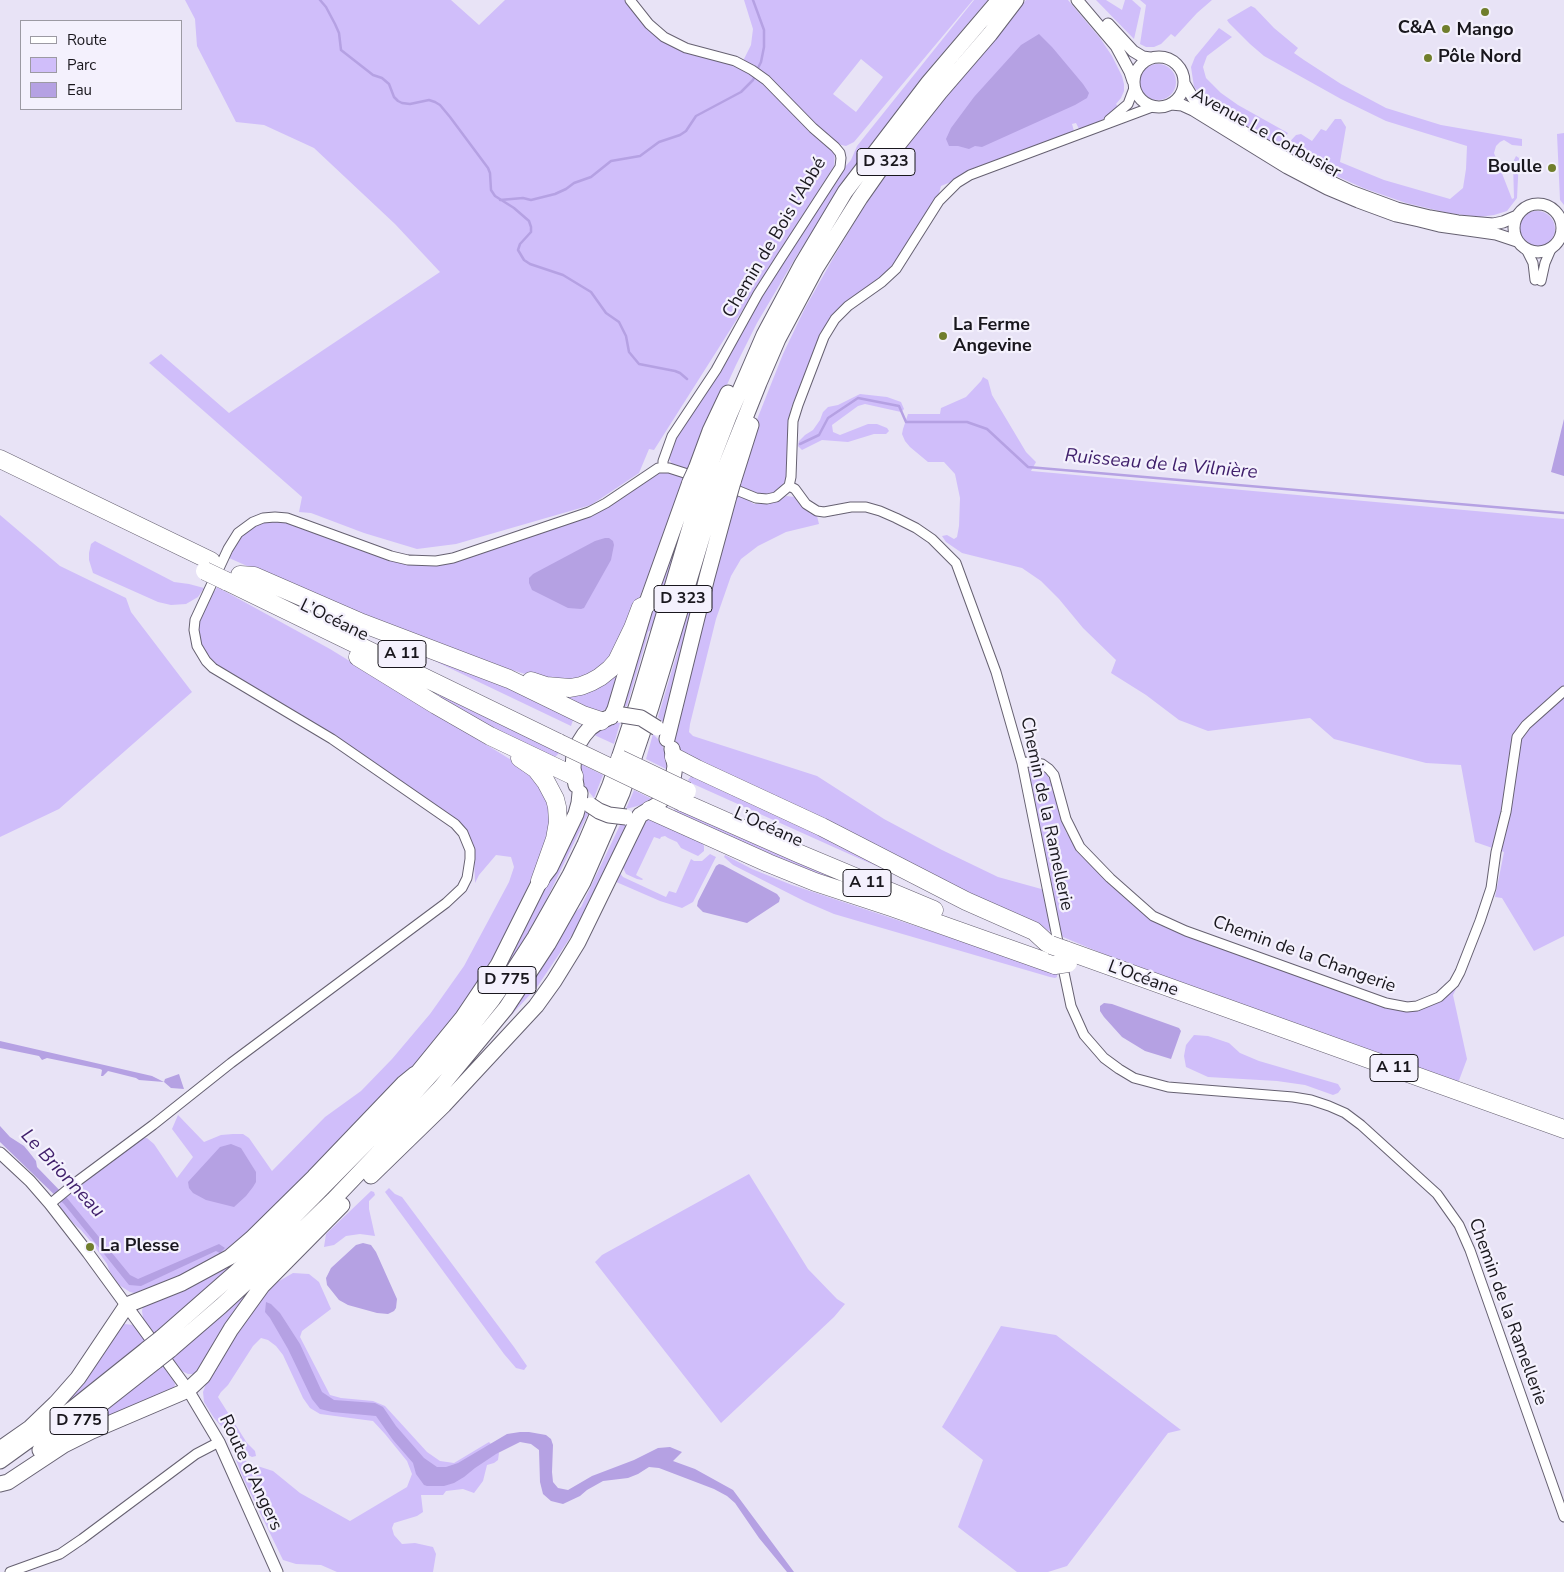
<!DOCTYPE html>
<meta charset="utf-8">
<style>
body{margin:0}
#map{position:relative;width:1564px;height:1572px;overflow:hidden;background:#e8e3f6;font-family:"Nunito Sans",sans-serif}
canvas{display:block}
.legend{position:absolute;left:20px;top:20px;width:162px;height:90px;box-sizing:border-box;background:#f4f1fd;border:1px solid #9c9aa3;margin:0;padding:6px 9px;list-style:none;font-size:15px;color:#19171d}
.legend li{display:flex;align-items:center;gap:10px;height:25px}
.legend b{width:25px;border:1px solid #9c9aa3}
</style>
<div id="map">
<canvas width="1564" height="1572"></canvas>
<ul class="legend">
<li><b style="height:6px;background:#fff"></b>Route</li>
<li><b style="height:14px;background:#d0befa"></b>Parc</li>
<li><b style="height:14px;background:#b5a1e3"></b>Eau</li>
</ul>
</div>
<script>
const g = document.querySelector('canvas').getContext('2d');
g.lineJoin = 'round';
function fillPath(path, color) { g.fillStyle = color; g.fill(path, 'evenodd'); }
const toPath = rows => new Path2D(rows.map(r => 'M' + r).join(''));
function strokePath(path, color, width, dash) { g.strokeStyle = color; g.lineWidth = width; g.lineCap = dash ? 'butt' : 'round'; g.setLineDash(dash || []); g.stroke(path); }
function write(font, color, halo, rows, align = 'center') {
  g.font = font + ' "Nunito Sans",sans-serif'; g.lineWidth = 4.5; g.setLineDash([]); g.textBaseline = 'middle'; g.strokeStyle = halo; g.fillStyle = color; for (const [text, x, y, turn = 0] of rows) {
    g.save(); g.translate(x, y); g.rotate((+turn || 0) * Math.PI / 180); g.textAlign = isNaN(turn) ? turn : align; if (halo) g.strokeText(text, 0, 0); g.fillText(text, 0, 0); g.restore();
  }
}
const green = toPath([
 [185,0,451,0,479,25,505,0,627,0,662,39,726,60,757,78,835,151,834,166,654,450,649,449,639,473,591,505,456,544,417,549,364,533,311,513,299,512,302,497,149,363,161,354,229,413,440,272,395,224,314,148,264,125,236,122,197,46,195,19],
 [744,0,973,0,854,142,846,146,837,144,767,78,743,61,751,45,753,29],
 [861,59,883,77,856,112,833,94],
 [974,0,988,0,935,62,870,146,845,182,796,257,757,323,736,365,688,470,672,464,668,457,673,442,754,307,838,175,851,160,857,146],
 [1026,0,1068,0,1100,38,1112,56,1122,76,1124,84,1124,91,1121,98,1116,104,1119,108,1102,120,1084,128,1079,129,1076,123,1072,124,1074,131,941,186,938,197,895,266,825,328,791,408,788,430,787,475,783,485,778,491,773,494,762,495,739,486,738,484,758,417,783,354,805,308,836,253,862,210,904,148],
 [1096,0,1106,0,1122,10,1125,0,1132,0,1141,8,1134,39],
 [1140,0,1212,0,1197,13,1175,37,1171,34,1161,44,1154,47,1146,47,1140,44,1146,5],
 [1251,6,1255,8,1274,28,1298,48,1294,53,1304,60,1341,84,1386,108,1441,125,1522,139,1522,146,1512,145,1504,140,1500,142,1496,146,1494,153,1512,199,1514,198,1513,162,1516,156,1519,158,1517,198,1507,211,1494,215,1479,217,1448,213,1406,203,1363,188,1319,168,1283,149,1296,135,1301,134,1312,141,1321,129,1326,131,1335,119,1341,119,1346,127,1340,162,1384,180,1450,199,1463,188,1466,169,1467,146,1386,121,1341,99,1264,56,1250,44,1229,23,1227,20],
 [1219,28,1232,37,1207,56,1203,67,1206,78,1221,93,1238,105,1288,133,1281,143,1276,145,1217,108,1204,99,1194,87,1191,67,1195,57],
 '1140 82a18 18 0 1 1 36 0a18 18 0 1 1-36 0Z',
 [1564,133,1564,205,1560,200,1557,134],
 '1519 229a18 18 0 1 1 36 0a18 18 0 1 1-36 0Z',
 [983,377,988,380,992,395,1026,452,1036,462,1031,471,1564,519,1564,936,1534,951,1502,898,1495,897,1504,852,1475,842,1461,765,1426,763,1334,739,1310,718,1208,731,1179,720,1146,695,1111,673,1116,660,1083,628,1059,599,1041,581,1022,568,962,553,946,542,942,536,947,535,954,539,957,537,959,526,960,498,955,474,944,462,928,462,910,447,905,441,902,434,903,429,908,414,940,414,941,408,966,397,981,381],
 [860,394,887,397,901,402,904,409,901,412,865,404,858,406,832,425,833,432,840,435,868,424,877,424,887,428,889,431,886,434,874,434,848,442,822,440,802,450,798,446,799,441,805,435,813,430,820,420,823,412,828,407,838,405],
 [663,472,673,472,686,476,686,481,628,626,615,653,586,679,542,679,505,668,356,614,229,558,235,544,244,533,253,526,263,522,281,521,368,553,403,563,434,565,457,561,586,517,654,475],
 [696,485,652,629,648,632,647,638,627,706,622,707,640,634],
 [722,493,664,722,663,722,658,717,678,650,677,645],
 [737,493,754,504,773,503,786,496,795,497,817,516,819,524,786,532,758,546,741,559,731,576,716,619,690,724,689,732,693,736,817,776,884,819,942,850,998,877,1045,890,1052,932,979,902,679,750,674,738,674,718],
 [0,515,60,566,126,598,131,612,192,692,59,809,0,837],
 [95,541,174,582,189,584,204,588,198,597,186,604,171,605,158,602,93,573,89,560,89,553,91,544],
 [217,587,330,649,526,769,536,779,551,806,549,833,539,862,500,947,479,983,457,1016,420,1060,229,1253,166,1285,138,1294,130,1292,119,1285,110,1272,107,1264,93,1244,81,1230,74,1224,60,1207,60,1202,136,1142,144,1138,147,1138,154,1144,177,1178,193,1157,172,1129,178,1115,204,1142,221,1135,233,1134,243,1134,249,1138,272,1171,325,1117,361,1091,392,1059,430,1014,464,966,509,882,514,867,511,857,496,855,479,875,475,883,474,854,463,828,453,817,314,723,221,669,209,660,201,646,198,631,200,617,212,591,215,591],
 [416,652,451,660,573,720,571,726],
 [374,661,475,710,559,753,553,759,512,739],
 [623,663,607,709,595,713,543,689,556,691],
 [612,723,620,723,614,744,592,734],
 [653,734,658,739,665,751,668,770,646,759],
 [579,763,603,775,594,798,585,787,582,781],
 [1034,767,1038,768,1046,773,1051,782,1066,832,1079,852,1150,917,1412,1009,1456,989,1453,995,1467,1059,1458,1083,1113,958,1063,937,1060,933,1028,772],
 [694,773,928,888,858,858,691,783,688,780],
 [634,790,652,799,645,804,626,809],
 [583,809,587,811,588,814,539,915,510,963,482,1002],
 [674,809,677,811,679,809,915,911,914,913,673,815],
 [652,819,702,843,704,846,704,851,698,856,681,848,677,842,668,838,665,836,661,837,660,839,654,837,636,875,643,879,642,880,637,879,626,874,622,866,642,824,646,820],
 [622,824,627,825,576,929,537,987,504,1023,503,1023,573,914,581,907,620,825],
 [710,854,716,857,693,902,682,908,660,901,614,881,619,872,623,877,666,897,669,891,676,893,691,859,694,861,702,861],
 [725,855,752,869,792,885,1054,972,1057,974,1057,977,1055,978,1050,977,834,914,806,902,733,865,724,857],
 [1194,1035,1208,1036,1229,1043,1240,1053,1259,1061,1338,1084,1341,1089,1338,1093,1333,1095,1305,1085,1277,1081,1208,1077,1186,1067,1184,1056,1186,1045],
 [749,1174,808,1269,837,1299,845,1304,834,1317,721,1423,595,1262,602,1255],
 [389,1188,395,1194,402,1197,514,1347,527,1366,524,1370,516,1368,504,1354,385,1192],
 [371,1191,374,1192,375,1195,369,1201,369,1209,375,1236,360,1234,346,1236,334,1245,324,1247,326,1234],
 [241,1258,155,1336,143,1318,142,1311,143,1306],
 [293,1273,309,1274,319,1282,331,1309,302,1331,300,1337,330,1395,341,1398,373,1401,385,1406,427,1452,440,1461,454,1463,489,1442,499,1453,498,1460,494,1463,487,1465,483,1481,474,1493,463,1489,446,1491,443,1495,421,1495,423,1512,417,1516,394,1523,392,1528,394,1535,402,1544,415,1543,433,1547,436,1554,433,1572,337,1572,321,1565,296,1564,283,1560,243,1478,236,1460,238,1456,242,1457,248,1463,273,1471,300,1493,350,1521,407,1487,412,1474,407,1461,385,1434,373,1421,320,1414,310,1408,303,1398,283,1355,276,1346,268,1340,261,1338,253,1346,228,1385,221,1392,218,1397,247,1443,255,1451,256,1456,252,1457,246,1454,214,1418,204,1402,203,1392,207,1381,253,1306,274,1284],
 [259,1281,196,1374,188,1374,182,1371,171,1357],
 [124,1324,134,1325,148,1342,51,1416,121,1325],
 [1001,1326,1056,1335,1181,1430,1168,1433,1067,1566,1048,1572,1017,1572,958,1527,983,1460,942,1427],
 [162,1365,173,1377,175,1384,174,1389,79,1431]
]);
const water = toPath([
 [1039,34,1052,47,1083,84,1089,93,1087,98,1075,105,982,147,975,146,969,149,958,146,949,146,946,139,951,128,974,97,1021,45],
 [1564,419,1564,476,1551,472],
 [605,538,609,538,613,541,614,545,611,560,584,608,581,609,568,608,532,590,529,583,529,578,533,574,595,541],
 [719,864,723,865,777,894,780,898,779,902,747,923,703,912,697,906,698,901,716,866],
 [1104,1003,1112,1004,1179,1028,1181,1031,1171,1059,1145,1051,1122,1037,1104,1017,1100,1011,1100,1006],
 [0,1041,152,1076,164,1082,165,1079,179,1074,184,1089,171,1088,164,1082,139,1080,136,1078,108,1071,103,1076,101,1076,102,1070,100,1069,47,1058,42,1060,39,1056,0,1048],
 [0,1126,10,1137,24,1146,29,1152,36,1161,37,1167,67,1198,130,1275,138,1279,219,1244,225,1248,220,1253,216,1251,141,1286,129,1285,64,1204,0,1142],
 [231,1144,241,1148,256,1172,256,1182,253,1187,246,1196,234,1207,206,1200,193,1193,189,1188,188,1182,220,1147],
 [363,1243,371,1245,376,1252,397,1299,396,1308,394,1311,388,1314,377,1313,348,1305,339,1300,327,1285,326,1278,331,1268,356,1245],
 [266,1302,271,1304,280,1313,300,1344,322,1392,334,1400,375,1403,383,1407,396,1426,424,1458,437,1467,446,1467,458,1463,507,1434,520,1432,529,1432,546,1435,551,1439,553,1445,552,1472,553,1482,558,1488,568,1490,592,1476,634,1460,658,1448,670,1447,682,1452,673,1461,695,1469,733,1490,794,1572,787,1572,759,1538,735,1503,727,1496,714,1489,659,1468,649,1467,638,1474,628,1478,603,1481,587,1490,580,1496,563,1504,551,1501,543,1494,540,1482,539,1450,531,1444,520,1442,496,1454,475,1468,464,1477,454,1483,444,1486,427,1486,424,1485,416,1474,413,1463,393,1440,376,1416,332,1412,320,1409,312,1399,288,1349,270,1318,265,1312]
]);
const stream = toPath([
 [320,0,326,7,335,24,339,33,341,50,373,75,382,78,389,84,394,97,398,101,402,103,410,104,429,100,435,102,440,105,450,117,488,168,490,173,491,190,495,196,514,208,529,221,531,227,531,232,520,244,518,250,524,260,530,264,563,275,591,292,606,313,619,322,626,336,629,352,639,364,675,371,680,373,687,379],
 [753,0,764,30,764,47,761,62,757,70],
 [500,200,523,198,531,200,555,194,566,189,574,183,591,177,611,161,640,156,659,142,680,135,686,131,696,116,741,92,753,80,755,76],
 [800,444,819,435,828,418,858,398,899,406,906,422,967,422,987,429,1028,467,1564,513]
]);
const minor = toPath([
 [630,0,649,24,664,37,686,48,735,61,752,70,766,80,813,128,835,147,840,153,841,158,840,167,781,258,758,294,716,370,672,436,663,461,663,467],
 [1109,120,1128,104,1134,88],
 [1527,251,1533,263,1535,280],
 [1541,281,1545,263,1551,249],
 [789,486,795,489,806,504,817,511,824,512,851,507,866,507,880,511,896,518,916,528,932,539,956,563,996,672,1022,763,1059,947],
 [789,486,791,477,793,421,798,405,824,337,835,319,848,306,882,282,896,269,939,201,957,183,970,175,1152,107],
 [729,487,756,498,767,499,776,497,789,486],
 [1022,763,1028,762,1042,764,1049,769,1054,775,1066,819,1080,847,1110,878,1153,916,1186,931,1386,1003,1407,1007,1417,1006,1439,997,1454,983,1460,972,1480,921,1491,888,1496,852,1506,812,1517,737,1526,725,1564,691],
 [1062,963,1071,1006,1084,1035,1104,1058,1119,1069,1134,1078,1168,1087,1293,1097,1311,1100,1329,1106,1345,1113,1361,1125,1437,1194,1459,1225,1470,1250,1564,1517],
 [50,1204,79,1180,153,1125,231,1063,446,903,462,888,467,878,470,859,470,850,463,833,455,824,332,739,213,668,206,661,197,646,194,630,195,620,228,549,238,533,253,522,263,518,275,517,287,518,391,556,408,560,436,561,453,558,589,512,606,503,658,468,669,468,697,477],
 [10,1572,60,1554,82,1539,196,1454,219,1442]
]);
const tertiary = toPath([
 [1077,0,1116,46,1130,72,1133,81],
 [1108,24,1133,51,1143,57,1150,58],
 '1134 82a25 25 0 1 1 50 0a25 25 0 1 1-50 0Z',
 [1184,83,1193,98,1207,109,1291,161,1326,179,1351,191,1397,208,1430,216,1458,221,1493,224,1503,222,1517,216],
 [1171,104,1182,105,1193,110,1287,168,1327,189,1358,202,1396,216,1419,221,1439,226,1496,234,1517,241],
 '1514 228a24 24 0 1 1 48 0a24 24 0 1 1-48 0Z',
 [0,1153,30,1181,50,1204,88,1253,188,1390,219,1442,277,1572]
]);
const trunk = toPath([
 [696,469,710,431,728,393],
 [707,473,729,416,764,335,802,264,845,192,929,82,999,0],
 [721,478,759,383,778,339,816,268,860,198,893,151,940,92,990,34,1016,0],
 [733,482,751,425],
 [611,717,615,709,646,605,690,482],
 [667,739,707,577,729,496],
 [576,785,573,768,574,754,577,746,584,735,590,728,597,723,608,718],
 [642,814,657,805,666,795,670,787,673,779,675,766,672,749],
 [410,1082,463,1017,498,965,540,881,550,868,576,814,579,803,580,793],
 [371,1176,444,1105,536,1006,554,981,578,942,640,815],
 [161,1338,234,1274,279,1232,399,1110,449,1055,493,999,515,968,535,937,570,875,585,844,610,785,638,702,702,487],
 [170,1350,221,1306,271,1260,333,1200,440,1088,506,1008,548,944,583,882,622,793,651,707,716,491],
 [0,1449,30,1428,56,1403,78,1378,127,1305,182,1283,230,1257,251,1239,314,1177,404,1083,415,1074],
 [40,1450,81,1420,156,1361],
 [0,1461,72,1409,147,1349],
 [0,1484,8,1482,64,1445,92,1431,188,1390,203,1376,231,1329,262,1286,342,1205]
]);
const motorway = toPath([
 [0,459,211,561],
 [240,575,254,576,362,623,509,679,583,715,601,721],
 [226,581,559,743],
 [358,657,436,705,490,736,574,776],
 [531,681,546,686,570,688,581,686,591,682,600,677,610,669,617,661,633,628,641,607,646,605],
 [674,757,697,769,822,827,966,901,1034,931,1047,943],
 [520,758,536,769,546,782,555,799,557,807,558,822,555,839,540,881],
 [682,802,800,854,934,910],
 [650,810,768,863,815,882,894,908,1055,965],
 [1065,950,1564,1129]
]);
const trunkBridge = toPath([
 [690,482,696,469],
 [702,487,707,473],
 [716,491,721,478],
 [729,496,733,482],
 [622,715,641,718,657,728],
 [590,805,599,811,609,815,626,817],
 [147,1349,161,1338],
 [156,1361,170,1350]
]);
const motorwayBridge = toPath([
 [205,571,226,581],
 [559,743,682,802],
 [620,759,687,791],
 [1051,945,1065,950],
 [1055,965,1068,963]
]);
const markers = [
 [1485,12,5,"#707e2c"],
 [1446,29,5,"#707e2c"],
 [1428,58,5,"#707e2c"],
 [1552,168,5,"#707e2c"],
 [943,336,5,"#707e2c"],
 [90,1247,5,"#707e2c"]
];
const shields = [
 [886,162,58],
 [683,599,58],
 [402,654,48],
 [867,883,48],
 [507,980,58],
 [1394,1068,48],
 [79,1421,58]
];
const shieldNames = [
 ["D 323",886,162],
 ["D 323",683,599],
 ["A 11",402,654],
 ["A 11",867,883],
 ["D 775",507,980],
 ["A 11",1394,1068],
 ["D 775",79,1421]
];
const poiNames = [
 ["C&A",1436,29,"right"],
 ["Mango",1485,31,"center"],
 ["Pôle Nord",1438,58],
 ["Boulle",1542,168,"right"],
 ["La Ferme",953,326],
 ["Angevine",953,347],
 ["La Plesse",100,1247]
];
const streetNames = [
 ["Avenue Le Corbusier",1266,134,29],
 ["Chemin de Bois l'Abbé",775,238,-59],
 ["L’Océane",334,621,26],
 ["Chemin de la Ramellerie",1046,814,78],
 ["L’Océane",768,828,24],
 ["Chemin de la Changerie",1304,955,20],
 ["L’Océane",1143,979,20],
 ["Chemin de la Ramellerie",1507,1312,70],
 ["Route d'Angers",250,1473,65]
];
const waterNames = [
 ["Ruisseau de la Vilnière",1161,465,5],
 ["Le Brionneau",62,1174,47]
];
fillPath(green, '#d0befa');
fillPath(water, '#b5a1e3');
strokePath(stream, '#b5a1e3', 2.5);
strokePath(minor, '#666171', 11);
strokePath(tertiary, '#666171', 13);
strokePath(trunk, '#666171', 17);
strokePath(motorway, '#666171', 19);
strokePath(minor, '#fff', 9);
strokePath(tertiary, '#fff', 11);
strokePath(trunk, '#fff', 15);
strokePath(motorway, '#fff', 18);
strokePath(trunkBridge, '#666171', 17, []);
strokePath(motorwayBridge, '#666171', 19, []);
strokePath(trunkBridge, '#fff', 15);
strokePath(motorwayBridge, '#fff', 18);
for (const [x, y, r, color] of markers) { const dot = new Path2D(); dot.arc(x, y, r, 0, 2 * Math.PI); g.fillStyle = color; g.fill(dot); strokePath(dot, '#f4f1fd', 2); }
for (const [x, y, w] of shields) { const box = new Path2D(); box.roundRect(x - w / 2, y - 13.5, w, 27, 4); g.fillStyle = '#f4f1fd'; g.fill(box); strokePath(box, '#19171d', 1); }
write('bold 16px', '#19171d', null, shieldNames);
write('bold 18px', '#19171d', '#f4f1fd', poiNames, 'left');
write('18px', '#19171d', '#f4f1fd', streetNames);
write('italic 19px', '#3e1d6a', '#f4f1fd', waterNames);
</script>
